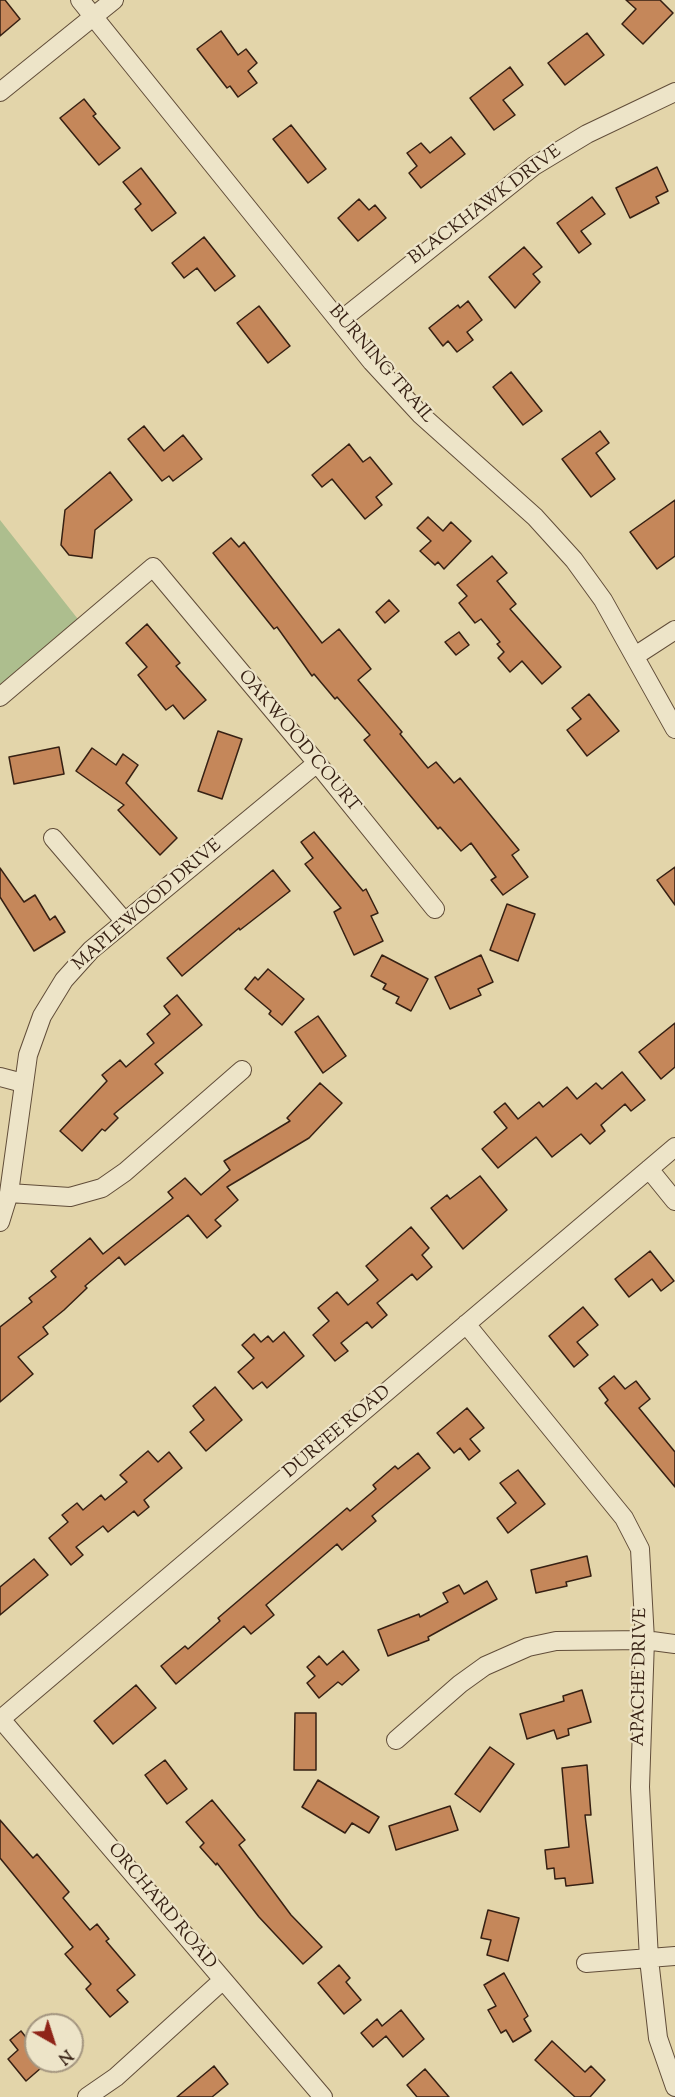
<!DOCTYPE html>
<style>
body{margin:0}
#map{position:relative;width:675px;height:2097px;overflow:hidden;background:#e3d5aa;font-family:"Sorts Mill Goudy",serif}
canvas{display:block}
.north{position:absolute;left:24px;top:2013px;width:60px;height:60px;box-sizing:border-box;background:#ede4c8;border:2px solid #a49680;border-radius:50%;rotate:141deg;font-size:16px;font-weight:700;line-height:24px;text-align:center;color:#362013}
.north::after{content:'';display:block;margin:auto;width:21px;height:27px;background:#8f2418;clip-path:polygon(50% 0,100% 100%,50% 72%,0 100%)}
</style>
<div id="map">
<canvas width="675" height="2097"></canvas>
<div class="north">N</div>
</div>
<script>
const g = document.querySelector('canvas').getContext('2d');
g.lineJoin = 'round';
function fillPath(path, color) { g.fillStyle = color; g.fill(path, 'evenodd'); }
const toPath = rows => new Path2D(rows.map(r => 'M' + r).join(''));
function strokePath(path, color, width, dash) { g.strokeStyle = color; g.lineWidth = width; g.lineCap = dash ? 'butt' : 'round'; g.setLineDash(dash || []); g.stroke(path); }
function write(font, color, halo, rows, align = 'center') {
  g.font = font + ' "Sorts Mill Goudy",serif'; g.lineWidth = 4.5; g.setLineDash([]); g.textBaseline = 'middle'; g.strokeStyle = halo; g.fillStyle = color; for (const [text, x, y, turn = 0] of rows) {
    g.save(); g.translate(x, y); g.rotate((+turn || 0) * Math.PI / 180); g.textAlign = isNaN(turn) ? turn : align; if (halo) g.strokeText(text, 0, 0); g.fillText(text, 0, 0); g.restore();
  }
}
const green = toPath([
 [0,520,81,623,0,689]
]);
const building = toPath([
 [0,0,5,0,20,19,0,36,0,0],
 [626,0,660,0,673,13,643,44,622,24,636,9,626,0],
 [221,31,238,55,246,49,257,63,248,71,257,83,238,97,230,86,227,88,197,49,221,31],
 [587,33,604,55,565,85,548,63,587,33],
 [510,67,523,85,503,100,515,115,494,130,470,98,510,67],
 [84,99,96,114,93,116,120,148,99,165,60,118,84,99],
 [291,125,326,169,308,183,273,139,291,125],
 [451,137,465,154,421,188,409,173,417,166,407,153,421,143,430,153,451,137],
 [657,167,668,191,656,197,659,203,630,218,616,188,657,167],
 [141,168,176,213,152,231,135,209,141,204,123,182,141,168],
 [592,197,605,214,581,231,591,244,579,253,557,223,592,197],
 [359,199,369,210,375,205,386,218,358,241,338,218,359,199],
 [204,237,235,276,215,291,197,268,184,278,172,263,204,237],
 [524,247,542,267,533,274,540,282,515,308,489,277,524,247],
 [468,301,482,320,467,332,473,340,457,352,448,341,443,346,429,328,458,305,460,308,468,301],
 [259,306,290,346,268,363,237,323,259,306],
 [511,372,542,411,523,425,493,387,511,372],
 [144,426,164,451,183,435,202,459,173,481,169,476,162,481,128,439,144,426],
 [600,431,609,443,596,453,615,479,591,497,562,459,600,431],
 [349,444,363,462,370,457,392,484,376,497,382,505,365,519,332,479,322,487,312,475,349,444],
 [110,472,132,500,95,530,92,558,69,555,61,545,65,510,110,472],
 [675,500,675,556,657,569,630,532,675,500],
 [428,517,443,531,451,522,471,541,444,569,438,562,435,565,420,551,431,541,417,528,428,517],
 [231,538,239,547,244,542,322,643,339,629,371,669,358,680,402,732,400,734,428,768,436,762,454,783,460,778,519,850,512,855,528,877,503,895,491,880,496,877,471,843,461,851,440,827,438,829,364,740,370,735,337,697,335,699,314,674,312,676,277,627,274,629,213,553,231,538],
 [492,556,507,573,497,581,516,604,510,609,561,667,542,684,522,661,510,672,498,658,504,652,497,644,500,642,481,619,475,623,459,603,467,596,457,585,492,556],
 [389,600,399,611,385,623,376,612,389,600],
 [147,624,180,663,176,666,206,700,184,719,173,705,166,710,138,675,147,667,126,643,147,624],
 [459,632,469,645,456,655,445,642,459,632],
 [589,694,619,731,587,756,567,730,581,719,572,708,589,694],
 [218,731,242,739,222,799,198,791,218,731],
 [59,747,64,774,14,784,9,757,59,747],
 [92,748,116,765,123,754,138,765,126,783,177,838,160,855,118,810,124,805,76,771,92,748],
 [314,832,363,891,366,889,378,913,371,916,383,941,354,955,334,912,341,908,305,864,313,858,301,842,314,832],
 [675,867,675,905,657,880,675,867],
 [0,868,24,902,35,895,50,920,55,916,65,932,34,951,0,897,0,868],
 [273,870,290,891,240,930,239,928,182,976,167,958,273,870],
 [507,904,535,914,518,961,490,950,507,904],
 [382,955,428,979,411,1011,396,1003,399,997,383,989,386,984,371,976,382,955],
 [481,955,493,982,478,989,481,995,450,1009,435,977,481,955],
 [268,969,304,999,282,1025,269,1014,271,1011,245,989,255,977,258,980,268,969],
 [177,995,202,1025,155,1064,163,1073,114,1114,118,1118,105,1131,102,1129,82,1151,60,1131,107,1081,102,1075,120,1060,126,1067,154,1043,147,1034,170,1014,164,1006,177,995],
 [318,1016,346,1056,323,1073,295,1032,318,1016],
 [675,1023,675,1067,661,1079,639,1052,675,1023],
 [622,1072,645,1100,631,1111,625,1104,601,1125,605,1131,590,1144,581,1134,552,1157,536,1137,498,1168,482,1149,507,1128,494,1112,505,1103,518,1119,539,1102,543,1107,567,1087,577,1099,596,1083,602,1089,622,1072],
 [320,1083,342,1103,309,1138,227,1187,238,1200,215,1220,221,1226,207,1238,188,1215,125,1265,119,1257,85,1286,87,1288,64,1310,43,1327,48,1334,18,1357,33,1374,0,1402,0,1327,32,1302,29,1298,56,1277,51,1271,90,1238,103,1254,173,1198,168,1192,185,1178,201,1195,230,1170,224,1161,290,1121,287,1118,320,1083],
 [480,1176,507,1210,463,1249,431,1208,447,1195,450,1199,480,1176],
 [411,1227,429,1248,422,1255,432,1267,417,1280,412,1274,377,1303,387,1315,372,1328,367,1322,341,1343,348,1351,335,1361,313,1335,329,1321,318,1308,337,1292,348,1305,378,1280,366,1266,411,1227],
 [650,1251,674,1281,661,1291,652,1279,629,1297,615,1279,650,1251],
 [583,1307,598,1325,577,1342,588,1355,574,1367,549,1336,583,1307],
 [284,1332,304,1356,267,1388,262,1382,253,1389,238,1372,254,1358,242,1345,254,1334,261,1342,268,1336,273,1342,284,1332],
 [614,1376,625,1389,636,1381,650,1399,639,1408,675,1452,675,1487,605,1403,608,1400,599,1388,614,1376],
 [215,1387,242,1420,206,1451,190,1432,204,1420,193,1406,215,1387],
 [467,1408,484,1428,470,1439,480,1451,469,1460,460,1448,454,1453,437,1433,467,1408],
 [148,1451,158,1462,169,1452,182,1468,144,1500,149,1507,138,1516,134,1511,108,1532,103,1526,76,1547,83,1555,71,1565,49,1538,68,1522,62,1515,77,1503,83,1510,101,1495,105,1500,127,1482,120,1475,148,1451],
 [418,1453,430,1468,372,1516,376,1521,342,1550,337,1544,266,1605,274,1615,251,1634,244,1626,176,1684,161,1666,185,1646,188,1649,220,1621,218,1618,347,1508,350,1511,376,1489,373,1485,395,1466,398,1469,418,1453],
 [518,1470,545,1504,508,1533,497,1518,516,1503,500,1483,518,1470],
 [587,1556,591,1576,566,1582,567,1586,536,1593,531,1570,587,1556],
 [34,1559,48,1575,0,1615,0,1587,34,1559],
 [487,1581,497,1599,428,1637,429,1640,388,1656,378,1630,419,1614,420,1617,448,1602,443,1593,459,1585,464,1594,487,1581],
 [343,1651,359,1670,342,1685,338,1682,319,1698,307,1683,315,1676,307,1667,319,1656,327,1665,343,1651],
 [136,1685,156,1708,113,1744,94,1721,136,1685],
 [582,1690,591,1722,568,1729,569,1735,557,1739,554,1730,527,1739,520,1714,564,1701,563,1696,582,1690],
 [295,1713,316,1713,316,1770,294,1770,295,1713],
 [490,1747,514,1764,480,1812,455,1794,490,1747],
 [165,1760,187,1789,167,1804,145,1775,165,1760],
 [587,1765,591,1815,585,1815,593,1883,566,1886,565,1878,555,1879,554,1868,547,1869,545,1850,569,1847,562,1768,587,1765],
 [318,1780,379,1817,369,1833,352,1823,345,1833,302,1807,318,1780],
 [212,1800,245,1840,239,1845,291,1915,322,1947,303,1964,259,1917,217,1863,216,1865,200,1847,204,1843,186,1822,212,1800],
 [450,1806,458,1830,396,1850,389,1826,450,1806],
 [0,1820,33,1858,37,1854,69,1892,63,1898,90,1930,97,1924,109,1939,106,1941,135,1975,117,1990,128,2002,110,2017,86,1989,91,1984,65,1954,73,1947,0,1858,0,1820],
 [488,1910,519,1918,508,1961,487,1955,491,1940,481,1938,488,1910],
 [339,1965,350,1978,346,1982,361,2000,344,2014,318,1983,339,1965],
 [504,1973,528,2016,524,2019,531,2031,513,2042,506,2030,501,2033,488,2010,496,2006,484,1985,504,1973],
 [401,2010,424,2039,403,2057,386,2036,373,2047,361,2033,377,2019,382,2026,401,2010],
 [21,2031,29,2041,36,2035,36,2061,49,2061,26,2081,8,2059,18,2050,10,2040,21,2031],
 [552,2041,585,2072,591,2066,605,2080,590,2097,575,2097,535,2060,552,2041],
 [214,2066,228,2084,212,2097,177,2097,214,2066],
 [425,2069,449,2097,417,2097,407,2085,425,2069]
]);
const minor = toPath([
 [80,0,372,362,420,414,535,517,574,560,603,600,675,729],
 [0,92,114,0],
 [340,321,534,166,587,134,675,92],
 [635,656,675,630],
 [0,697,153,567,317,763,435,909],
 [53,838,125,922],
 [0,1077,23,1083],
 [649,1169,675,1201],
 [9,1193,70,1197,102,1188,125,1172,242,1070],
 [0,1222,9,1193,28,1055,42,1016,64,980,91,950,317,763],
 [466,1324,624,1518,640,1549,645,1640,640,1787,649,1959,658,2038,675,2087],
 [0,1718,323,2097],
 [1,1719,675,1147],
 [396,1740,460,1684,485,1666,528,1647,556,1641,645,1640,675,1644],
 [586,1963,675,1956],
 [87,2097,116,2077,223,1980]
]);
const streetNames = [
 ["BLACKHAWK DRIVE",486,206,-37],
 ["BURNING TRAIL",380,365,49],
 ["OAKWOOD COURT",298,742,50],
 ["MAPLEWOOD DRIVE",148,906,-41],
 ["DURFEE ROAD",338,1433,-40],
 ["APACHE DRIVE",641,1677,-89],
 ["ORCHARD ROAD",161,1907,50]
];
fillPath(green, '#adbe8e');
fillPath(building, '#c5875a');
strokePath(building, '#362013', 1.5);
strokePath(minor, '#614d39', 20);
strokePath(minor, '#ede4c8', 18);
write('18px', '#362013', '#ede4c8', streetNames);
</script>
